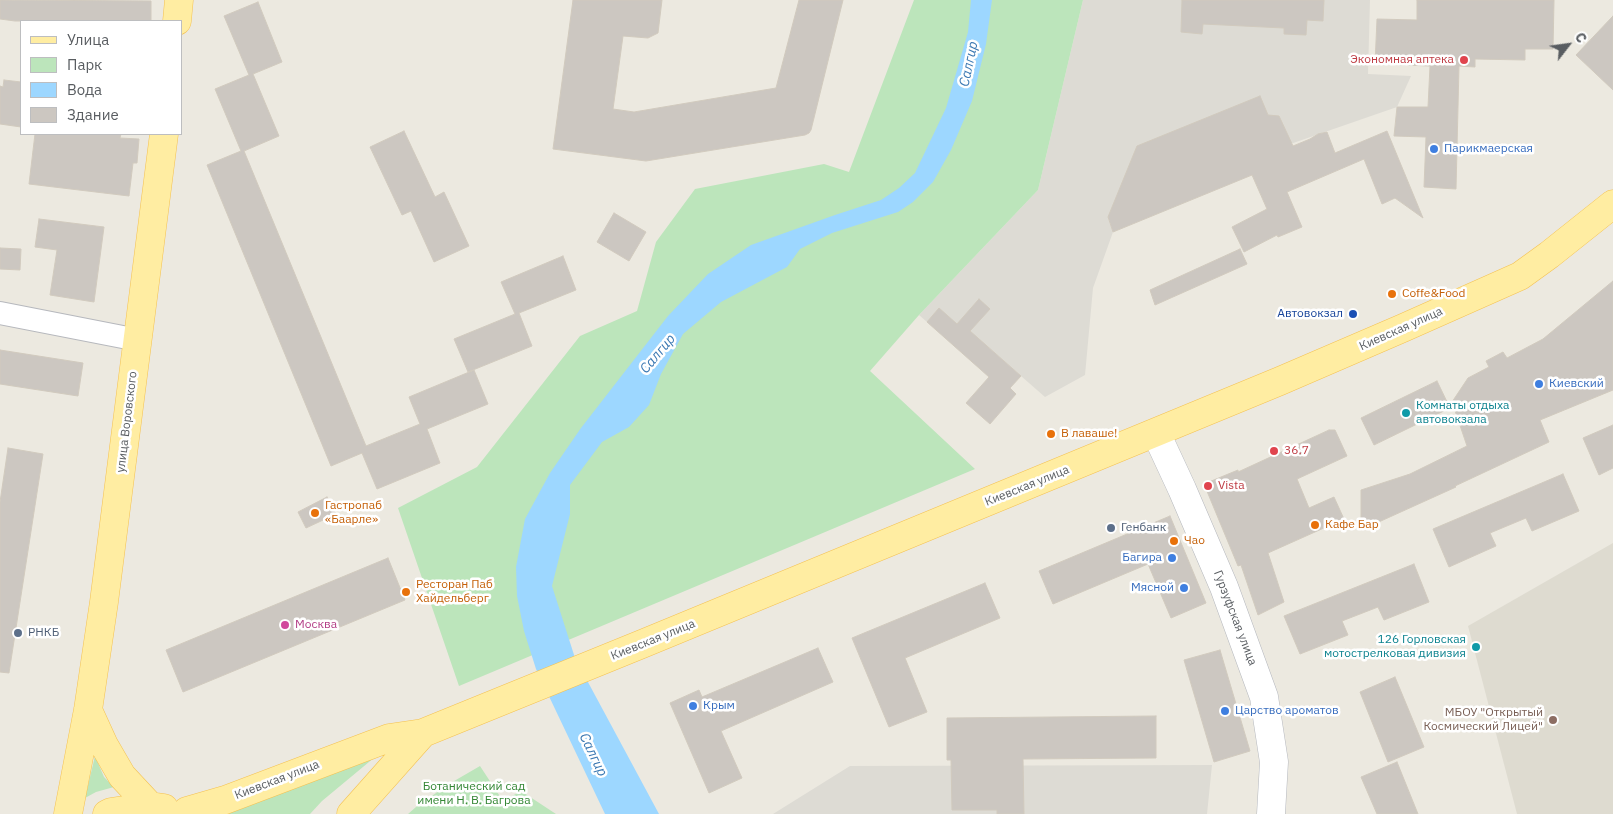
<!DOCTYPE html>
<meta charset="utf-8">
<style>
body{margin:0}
#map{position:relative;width:1613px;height:814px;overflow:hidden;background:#ece9e0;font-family:"IBM Plex Sans",sans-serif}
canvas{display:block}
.legend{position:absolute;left:20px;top:20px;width:162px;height:115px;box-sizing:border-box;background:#fff;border:1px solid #bdbec0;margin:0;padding:6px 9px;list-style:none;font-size:15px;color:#595d61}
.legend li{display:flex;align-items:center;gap:10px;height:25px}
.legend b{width:25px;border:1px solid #bdbec0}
.north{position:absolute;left:1543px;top:20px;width:50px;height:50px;-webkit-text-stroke:4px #fff;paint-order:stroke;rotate:60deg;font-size:14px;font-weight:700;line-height:20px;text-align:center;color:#595d61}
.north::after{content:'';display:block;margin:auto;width:18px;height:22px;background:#595d61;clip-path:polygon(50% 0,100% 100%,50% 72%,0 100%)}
</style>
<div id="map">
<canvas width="1613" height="814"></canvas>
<ul class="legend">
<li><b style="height:6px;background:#ffeda2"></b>Улица</li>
<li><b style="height:14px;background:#bce5bb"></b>Парк</li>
<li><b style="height:14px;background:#9dd7ff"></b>Вода</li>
<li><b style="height:14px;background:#ccc7c1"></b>Здание</li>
</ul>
<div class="north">С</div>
</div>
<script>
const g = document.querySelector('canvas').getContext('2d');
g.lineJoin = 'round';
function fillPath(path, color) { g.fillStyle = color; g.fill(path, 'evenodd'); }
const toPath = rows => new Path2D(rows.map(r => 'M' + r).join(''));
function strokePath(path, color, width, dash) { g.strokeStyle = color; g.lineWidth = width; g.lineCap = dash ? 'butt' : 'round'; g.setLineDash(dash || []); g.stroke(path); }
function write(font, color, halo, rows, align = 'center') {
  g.font = font + ' "IBM Plex Sans",sans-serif'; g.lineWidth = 5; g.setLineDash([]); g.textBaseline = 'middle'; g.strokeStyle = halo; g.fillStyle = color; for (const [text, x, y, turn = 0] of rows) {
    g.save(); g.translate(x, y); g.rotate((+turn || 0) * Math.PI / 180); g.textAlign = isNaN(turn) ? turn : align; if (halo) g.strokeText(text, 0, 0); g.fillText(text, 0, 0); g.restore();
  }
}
const industrial = toPath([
 [1083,0,1370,0,1368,74,1411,76,1397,107,1273,150,1108,218,1113,232,1093,288,1085,375,1045,397,989,348,975,364,919,315,1038,190],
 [1212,765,1207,814,773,814,850,766]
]);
const education = toPath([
 [1613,543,1613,814,1517,814,1468,626]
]);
const green = toPath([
 [914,0,1083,0,1038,190,919,315,870,371,975,469,459,686,398,508,477,467,580,336,637,311,656,242,695,189,824,164,849,172],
 [95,756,104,777,114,787,96,792,85,798],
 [375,757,322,801,310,814,225,814],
 [480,766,503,801,521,791,556,814,408,814,416,807,449,784]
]);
const water = toPath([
 [971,0,992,0,986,44,972,101,951,150,933,182,913,202,898,212,832,233,800,249,787,267,721,302,683,334,661,374,649,405,629,427,602,442,570,485,570,514,552,586,575,658,659,814,605,814,536,669,524,631,517,596,516,567,525,519,550,473,581,428,668,316,708,274,751,245,835,215,881,200,899,188,915,173,946,108,968,32]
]);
const building = toPath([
 [0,0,151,1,151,21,15,21,0,19,0,0],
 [573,0,662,0,658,33,648,38,623,36,613,109,634,112,776,88,799,0,843,0,811,130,809,133,805,135,646,161,553,149,573,0],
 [1182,0,1324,0,1323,21,1307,20,1306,35,1284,34,1284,28,1203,24,1202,34,1181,32,1182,0],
 [1417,0,1554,0,1553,49,1525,49,1525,60,1475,59,1475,67,1459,66,1456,189,1424,187,1426,137,1394,136,1397,107,1428,107,1430,66,1375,64,1377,19,1417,20,1417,0],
 [258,2,282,62,253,74,279,136,244,151,366,446,420,424,409,397,474,370,488,404,427,429,440,463,377,489,362,453,331,466,207,165,241,151,215,89,249,75,224,16,258,2],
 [1613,16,1613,90,1576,55,1613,16],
 [4,80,21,82,21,127,0,124,0,86,3,87,4,80],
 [1260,96,1268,115,1279,116,1293,146,1310,139,1318,134,1327,132,1335,153,1387,131,1423,218,1395,198,1382,204,1364,159,1287,192,1302,227,1278,237,1277,235,1244,252,1232,227,1267,209,1252,175,1113,232,1108,217,1137,146,1260,96],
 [404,131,435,197,444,192,469,246,434,262,411,211,402,215,370,147,404,131],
 [35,134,121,134,120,138,139,139,137,163,133,163,129,196,29,184,35,134],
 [614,213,646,232,629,261,597,242,614,213],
 [39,219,104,227,94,302,50,295,57,250,35,247,39,219],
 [0,248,21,249,20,270,0,269,0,248],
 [1240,249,1247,264,1155,305,1150,290,1240,249],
 [563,256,576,290,519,313,532,346,468,372,454,339,515,314,501,282,563,256],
 [1613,281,1613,390,1540,420,1549,442,1455,486,1456,487,1361,530,1361,490,1410,474,1467,446,1452,402,1468,378,1489,367,1486,361,1503,352,1507,358,1543,339,1613,281],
 [979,299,990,309,970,331,1021,376,1010,388,1016,394,990,424,966,403,989,377,927,322,939,308,957,324,979,299],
 [0,350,83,363,78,396,0,384,0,350],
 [1437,381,1450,408,1374,445,1361,418,1437,381],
 [1613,425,1613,468,1599,475,1583,438,1613,425],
 [1329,430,1335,430,1347,456,1297,479,1309,508,1334,497,1344,519,1268,553,1284,602,1258,615,1241,565,1238,566,1204,484,1238,470,1238,472,1329,430],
 [8,448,43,454,9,673,0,672,0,502,8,448],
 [1563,474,1579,511,1532,531,1526,518,1490,533,1496,546,1449,567,1433,529,1563,474],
 [327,497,336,514,306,528,298,512,327,497],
 [1170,516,1206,603,1171,618,1148,564,1053,604,1039,571,1170,516],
 [388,558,405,600,183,692,166,650,388,558],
 [1414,564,1429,602,1384,620,1378,607,1342,621,1348,635,1300,654,1284,616,1414,564],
 [985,583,1000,618,905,658,927,712,889,727,852,638,985,583],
 [818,648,833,682,721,731,742,778,709,793,670,703,699,690,702,697,818,648],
 [1220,650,1250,751,1214,762,1184,660,1220,650],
 [1395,677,1424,747,1388,762,1360,692,1395,677],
 [1156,716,1156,758,1023,759,1024,814,997,814,997,810,952,810,951,760,947,760,947,718,1156,716],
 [1397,762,1418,814,1377,814,1361,777,1397,762]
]);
const minor = toPath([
 [0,313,138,340]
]);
const secondary = toPath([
 [1156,433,1182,489,1224,587,1264,697,1274,762,1271,814]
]);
const primary = toPath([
 [177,21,179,0],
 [88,710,104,745,122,776,150,806],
 [187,811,225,800,389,738,423,733,642,644,1280,381,1403,328,1520,276,1549,255,1613,204],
 [68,814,88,710,104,602,164,134],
 [107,814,111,812,150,806,164,808],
 [351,814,423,733]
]);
const markers = [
 [1464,60,5,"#e0444e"],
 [1434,149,5,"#3f7fe0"],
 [1392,294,5,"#e8710a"],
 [1353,314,5,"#1a4fb4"],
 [1539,384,5,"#3f7fe0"],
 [1406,413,5,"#0f9aa8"],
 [1051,434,5,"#e8710a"],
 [1274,451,5,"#e0444e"],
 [1208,486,5,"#e0444e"],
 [315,513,5,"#e8710a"],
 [1315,525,5,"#e8710a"],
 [1111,528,5,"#5c6f8a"],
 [1174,541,5,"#e8710a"],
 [1172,558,5,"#3f7fe0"],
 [1184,588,5,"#3f7fe0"],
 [406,592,5,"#e8710a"],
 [285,625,5,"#d1479c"],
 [18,633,5,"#5c6f8a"],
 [1476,647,5,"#0f9aa8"],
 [693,706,5,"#3f7fe0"],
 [1225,711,5,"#3f7fe0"],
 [1553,720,5,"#8d6e63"]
];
const healthNames = [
 ["Экономная аптека",1454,60,"right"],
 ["36.7",1284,451],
 ["Vista",1218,486]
];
const shopNames = [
 ["Парикмаерская",1444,149],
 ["Киевский",1549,384],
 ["Багира",1162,558,"right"],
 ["Мясной",1174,588,"right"],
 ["Крым",703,706],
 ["Царство ароматов",1235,711]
];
const foodNames = [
 ["Coffe&Food",1402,294],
 ["В лаваше!",1061,434],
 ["Гастропаб",325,506],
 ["«Баарле»",325,520],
 ["Кафе Бар",1325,525],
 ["Чао",1184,541],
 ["Ресторан Паб",416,585],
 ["Хайдельберг",416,599]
];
const transitNames = [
 ["Автовокзал",1343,314]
];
const streetNames = [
 ["Киевская улица",1401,329,-24],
 ["улица Воровского",127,422,-83],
 ["Киевская улица",1027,486,-22],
 ["Гурзуфская улица",1235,618,69],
 ["Киевская улица",653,640,-22],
 ["Киевская улица",277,780,-21]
];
const cultureNames = [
 ["Комнаты отдыха",1416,406],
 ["автовокзала",1416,420],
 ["126 Горловская",1466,640,"right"],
 ["мотострелковая дивизия",1466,654,"right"]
];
const serviceNames = [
 ["Генбанк",1121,528],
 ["РНКБ",28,633]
];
const hotelNames = [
 ["Москва",295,625]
];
const educationNames = [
 ["МБОУ \"Открытый",1543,713],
 ["Космический Лицей\"",1543,727]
];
const parkNames = [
 ["Ботанический сад",474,787],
 ["имени Н. В. Багрова",474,801]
];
const waterNames = [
 ["Салгир",969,64,-78],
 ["Салгир",658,354,-50],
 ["Салгир",593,755,64]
];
fillPath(industrial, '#dddbd4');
fillPath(education, '#dedbd0');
fillPath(green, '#bce5bb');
fillPath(water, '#9dd7ff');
fillPath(building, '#ccc7c1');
strokePath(building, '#d1cabe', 1);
strokePath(minor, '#b6b8bd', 24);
strokePath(secondary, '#b4b7bd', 29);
strokePath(primary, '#f4c151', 29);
strokePath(minor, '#fff', 22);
strokePath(secondary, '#fff', 28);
strokePath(primary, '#ffeda2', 28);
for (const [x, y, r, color] of markers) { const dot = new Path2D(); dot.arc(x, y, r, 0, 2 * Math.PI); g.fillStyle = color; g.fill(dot); strokePath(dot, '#fff', 2); }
write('12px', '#be3a42', '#fff', healthNames, 'left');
write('12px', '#366cbe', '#fff', shopNames, 'left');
write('12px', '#c56008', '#fff', foodNames, 'left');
write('12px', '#164399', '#fff', transitNames, 'right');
write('12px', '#595d61', '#fff', streetNames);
write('12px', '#0d838f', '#fff', cultureNames, 'left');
write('12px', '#4e5e75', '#fff', serviceNames, 'left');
write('12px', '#b23c85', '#fff', hotelNames, 'left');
write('12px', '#785e54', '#fff', educationNames, 'right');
write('12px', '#338634', '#fff', parkNames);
write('italic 14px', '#3a78b2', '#fff', waterNames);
</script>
